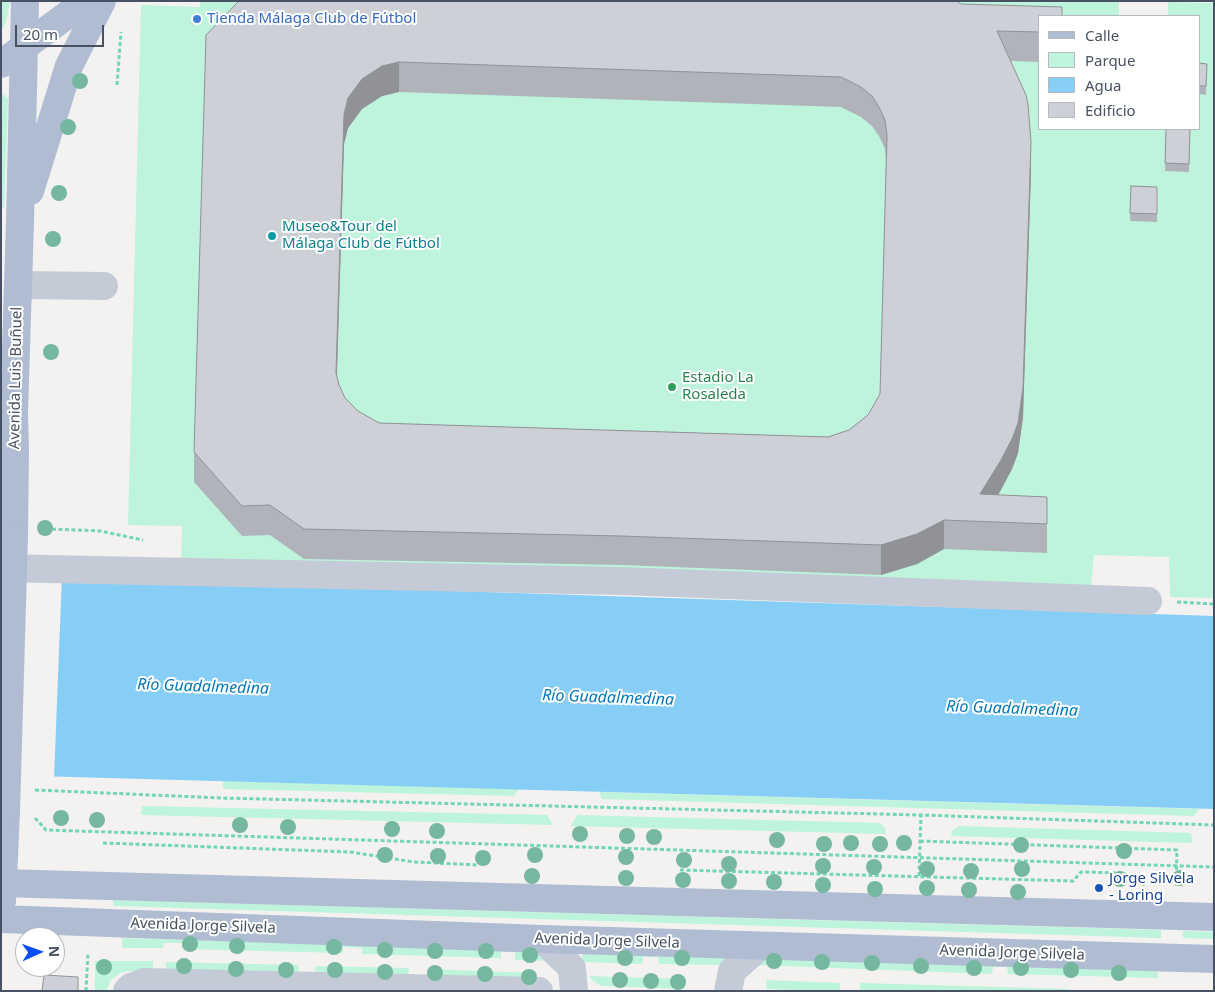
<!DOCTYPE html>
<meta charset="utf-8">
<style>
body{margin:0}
#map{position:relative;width:1215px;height:992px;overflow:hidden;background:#f4f2f1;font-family:"Noto Sans",sans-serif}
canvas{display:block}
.frame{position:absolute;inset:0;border:2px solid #475161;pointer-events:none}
.legend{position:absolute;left:1038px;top:15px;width:162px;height:115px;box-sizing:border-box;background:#fff;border:1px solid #b5b9c0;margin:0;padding:6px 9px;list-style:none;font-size:15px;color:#475161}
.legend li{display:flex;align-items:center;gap:10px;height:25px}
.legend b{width:25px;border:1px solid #b5b9c0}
.north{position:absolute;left:15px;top:927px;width:50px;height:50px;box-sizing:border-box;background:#fff;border:1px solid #b5b9c0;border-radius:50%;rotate:88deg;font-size:14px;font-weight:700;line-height:20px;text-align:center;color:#475161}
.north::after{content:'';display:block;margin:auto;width:18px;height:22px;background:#084df8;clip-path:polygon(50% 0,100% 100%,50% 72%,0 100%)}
.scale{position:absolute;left:15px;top:25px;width:89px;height:22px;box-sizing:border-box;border:2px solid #475161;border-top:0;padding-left:6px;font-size:15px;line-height:18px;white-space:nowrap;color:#475161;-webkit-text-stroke:4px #fff;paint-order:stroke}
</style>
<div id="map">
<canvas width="1215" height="992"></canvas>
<div class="frame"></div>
<ul class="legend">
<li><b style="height:6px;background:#afbcd2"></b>Calle</li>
<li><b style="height:14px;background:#bdf4db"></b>Parque</li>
<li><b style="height:14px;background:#86cef5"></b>Agua</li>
<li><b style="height:14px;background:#cdd0d7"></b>Edificio</li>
</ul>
<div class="north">N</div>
<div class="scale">20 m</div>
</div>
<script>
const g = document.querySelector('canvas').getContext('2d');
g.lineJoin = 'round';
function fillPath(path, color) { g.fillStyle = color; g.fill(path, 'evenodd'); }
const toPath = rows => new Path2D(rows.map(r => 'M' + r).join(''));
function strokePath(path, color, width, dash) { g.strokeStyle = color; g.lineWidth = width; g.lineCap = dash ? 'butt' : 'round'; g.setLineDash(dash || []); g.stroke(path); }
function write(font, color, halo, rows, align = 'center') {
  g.font = font + ' "Noto Sans",sans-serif'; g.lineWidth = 4; g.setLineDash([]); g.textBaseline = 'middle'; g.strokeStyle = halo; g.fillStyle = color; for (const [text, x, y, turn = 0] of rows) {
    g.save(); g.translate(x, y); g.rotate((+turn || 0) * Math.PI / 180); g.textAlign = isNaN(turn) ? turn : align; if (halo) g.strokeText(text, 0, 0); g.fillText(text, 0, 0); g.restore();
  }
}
const green = toPath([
 [1,1,10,1,6,23,1,31],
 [200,1,1119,1,1119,16,1039,16,1039,129,1199,129,1199,16,1168,16,1168,2,1214,3,1214,598,1170,597,1169,557,1094,555,1091,586,181,562,182,526,128,525,141,5,200,7],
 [1,94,4,95,8,99,4,208,1,207],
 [223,781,519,789,514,796,223,789],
 [599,792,1199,809,1194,816,602,799],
 [142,806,547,815,553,825,141,815],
 [577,815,880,823,885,828,886,834,571,826],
 [959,826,1190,833,1192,836,1192,843,951,836,952,831],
 [113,900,1161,930,1161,938,113,906],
 [1183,931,1214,932,1214,939,1183,938],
 [122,938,527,949,556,961,515,960,515,952,501,952,501,958,362,954,362,948,343,947,343,953,182,949,182,943,164,943,163,948,122,948],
 [585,952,724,956,726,960,723,965,659,964,658,957,643,957,642,964,583,962,582,955],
 [766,959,1157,968,1158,978,1008,974,1007,967,993,967,992,974,754,965],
 [95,961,153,961,153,971,128,971,120,973,111,980,106,991,95,991],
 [166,962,298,965,299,973,315,973,316,966,409,968,408,975,427,976,427,969,535,973,535,982,166,972],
 [589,976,684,979,685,989,602,986,593,981],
 [766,980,840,983,840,990,860,990,860,983,1070,989,1070,991,814,991,767,989]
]);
const water = toPath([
 [62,578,1214,616,1214,809,1,775]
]);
const pier = toPath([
 [1,574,62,575,54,779,1,777]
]);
const path = toPath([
 [117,85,121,32],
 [52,529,100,531,143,540],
 [1177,602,1214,604],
 [35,790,222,798,921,815,1214,825],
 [35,818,46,830,1214,867],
 [920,841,1177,850,1176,886],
 [103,843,350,852,414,862,479,865],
 [680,870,1073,881,1081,872,1123,873,1145,885],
 [919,876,921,815],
 [86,991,88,953]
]);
const minor = toPath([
 [18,285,104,286],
 [1,568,621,581,1148,601],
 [542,939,572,968,574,991],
 [127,991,131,987,144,982,539,991],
 [728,991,732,971,760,946]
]);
const major = toPath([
 [1,64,86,1],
 [30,191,69,66,102,1],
 [14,535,15,449,14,413,20,221,25,1],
 [1,883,1214,917],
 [2,901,6,811],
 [1,919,542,939,1214,959]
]);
const majorBridge = toPath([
 [6,811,14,535]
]);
const trees = [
 [80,81],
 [68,127],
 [59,193],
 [53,239],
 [51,352],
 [45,528],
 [61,818],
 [97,820],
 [240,825],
 [288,827],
 [392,829],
 [437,831],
 [580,834],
 [627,836],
 [654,837],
 [777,840],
 [851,843],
 [904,843],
 [824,844],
 [880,844],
 [1021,845],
 [1124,851],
 [385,855],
 [535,855],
 [438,856],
 [626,857],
 [483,858],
 [684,860],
 [729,864],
 [823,866],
 [874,867],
 [927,869],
 [1022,869],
 [971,871],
 [532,876],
 [626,878],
 [1180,878],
 [1120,879],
 [683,880],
 [729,881],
 [774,882],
 [823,885],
 [927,888],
 [875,889],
 [969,890],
 [1018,892],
 [190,944],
 [237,946],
 [334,947],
 [385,950],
 [435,951],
 [486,951],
 [530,955],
 [625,958],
 [682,958],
 [774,961],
 [822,962],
 [872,963],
 [184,966],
 [921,966],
 [104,967],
 [974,968],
 [1021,968],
 [236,969],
 [286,970],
 [335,970],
 [1071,970],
 [385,972],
 [435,973],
 [1119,973],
 [485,974],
 [529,977],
 [620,980],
 [651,981],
 [678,982]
];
const wall = toPath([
 [961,4,1039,16,1039,62,1011,61,1031,172,1023,417,1018,453,1012,469,998,495,1047,497,1047,553,944,549,917,564,881,575,621,565,304,559,270,535,242,536,194,482,194,452,206,35],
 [399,92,841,107,861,117,872,126,879,136,885,149,886,160,880,394,868,415,849,430,828,437,379,423,358,411,345,398,339,385,337,376,344,144,348,128,362,109,382,96],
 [1199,63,1207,64,1206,95,1199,94],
 [1166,129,1190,129,1189,172,1165,171],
 [1131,186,1157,187,1157,222,1130,221]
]);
const shadedWall = toPath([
 [399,62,399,92,382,96,362,109,348,128,344,144,336,402,336,373,344,114,348,98,362,79,382,66],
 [1031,142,1031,172,1023,417,1018,453,1012,469,1001,490,981,521,980,494],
 [944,520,944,549,917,564,881,575,881,545]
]);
const building = toPath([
 [239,1,957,1,961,4,1062,7,1062,16,1039,16,1039,32,997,31,1026,95,1028,104,1031,142,1023,387,1018,423,1012,439,1001,460,980,494,1047,497,1047,524,944,520,917,534,881,545,621,536,304,529,270,505,242,506,194,452,206,35,239,1],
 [399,62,841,77,861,87,872,96,879,107,885,120,887,135,880,394,868,415,849,430,828,437,379,423,358,411,345,398,339,385,336,373,344,114,348,98,362,79,382,66,399,62],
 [1199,63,1207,64,1206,86,1199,86,1199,63],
 [1166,129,1190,129,1189,164,1165,163,1166,129],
 [1131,186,1157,187,1157,214,1130,213,1131,186],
 [44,975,78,977,78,991,42,991,44,975]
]);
const markers = [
 [197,19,5,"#3f7fe0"],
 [272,236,5,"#0f9aa8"],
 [672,387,5,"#2e9e5b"],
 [1099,888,5,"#1a4fb4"]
];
const shopNames = [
 ["Tienda Málaga Club de Fútbol",207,19]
];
const cultureNames = [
 ["Museo&Tour del",282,227],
 ["Málaga Club de Fútbol",282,244]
];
const streetNames = [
 ["Avenida Luis Buñuel",16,378,-89],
 ["Avenida Jorge Silvela",203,926,2],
 ["Avenida Jorge Silvela",607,941,2],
 ["Avenida Jorge Silvela",1012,953,2]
];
const leisureNames = [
 ["Estadio La",682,378],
 ["Rosaleda",682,395]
];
const transitNames = [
 ["Jorge Silvela",1109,879],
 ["- Loring",1109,896]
];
const waterNames = [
 ["Río Guadalmedina",203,687,2],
 ["Río Guadalmedina",608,698,2],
 ["Río Guadalmedina",1012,709,2]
];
fillPath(green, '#bdf4db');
fillPath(water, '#86cef5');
fillPath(pier, '#f4f2f1');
strokePath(path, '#71d6b3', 3, [4, 2.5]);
strokePath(minor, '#c4cbd7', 28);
strokePath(major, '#afbcd2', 28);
strokePath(majorBridge, '#afbcd2', 28);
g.fillStyle = '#76b79f';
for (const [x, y] of trees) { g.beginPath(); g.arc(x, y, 8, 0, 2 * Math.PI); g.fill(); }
fillPath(wall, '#b0b3b9');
fillPath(shadedWall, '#909296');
fillPath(building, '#cdd0d7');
strokePath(building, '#909296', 1);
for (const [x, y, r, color] of markers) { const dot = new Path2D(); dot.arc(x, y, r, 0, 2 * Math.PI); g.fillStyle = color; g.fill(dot); strokePath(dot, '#fff', 2); }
write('15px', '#366cbe', '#fff', shopNames, 'left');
write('15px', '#0d838f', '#fff', cultureNames, 'left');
write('15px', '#475161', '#fff', streetNames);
write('15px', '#27864d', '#fff', leisureNames, 'left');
write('15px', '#164399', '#fff', transitNames, 'left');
write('italic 16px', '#0079bb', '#fff', waterNames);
</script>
